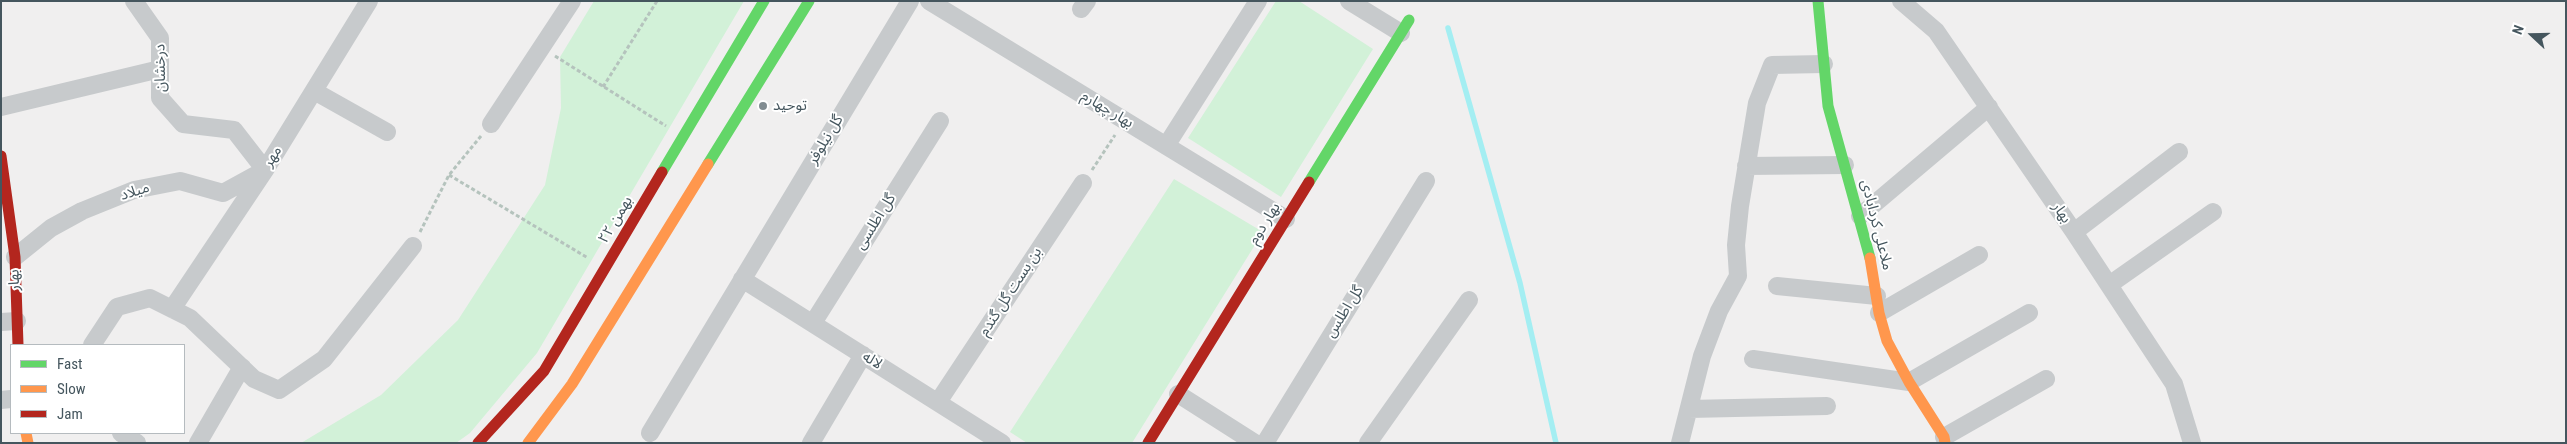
<!DOCTYPE html>
<meta charset="utf-8">
<style>
body{margin:0}
#map{position:relative;width:2567px;height:444px;overflow:hidden;background:#f0efef;font-family:"Roboto Condensed",sans-serif}
canvas{display:block}
.frame{position:absolute;inset:0;border:2px solid #45565e;pointer-events:none}
.legend{position:absolute;left:10px;top:344px;width:175px;height:90px;box-sizing:border-box;background:#fff;border:1px solid #b5bbbf;margin:0;padding:6px 9px;list-style:none;font-size:15px;color:#45565e}
.legend li{display:flex;align-items:center;gap:10px;height:25px}
.legend b{width:25px;border:1px solid #b5bbbf}
.north{position:absolute;left:2507px;top:10px;width:50px;height:50px;-webkit-text-stroke:4px #fff;paint-order:stroke;rotate:291deg;font-size:14px;font-weight:700;line-height:20px;text-align:center;color:#45565e}
.north::after{content:'';display:block;margin:auto;width:18px;height:22px;background:#45565e;clip-path:polygon(50% 0,100% 100%,50% 72%,0 100%)}
</style>
<div id="map">
<canvas width="2567" height="444"></canvas>
<div class="frame"></div>
<ul class="legend">
<li><b style="height:6px;background:#63d668"></b>Fast</li>
<li><b style="height:6px;background:#ff974d"></b>Slow</li>
<li><b style="height:6px;background:#b3261e"></b>Jam</li>
</ul>
<div class="north">N</div>
</div>
<script>
const g = document.querySelector('canvas').getContext('2d');
g.lineJoin = 'round';
function fillPath(path, color) { g.fillStyle = color; g.fill(path, 'evenodd'); }
const toPath = rows => new Path2D(rows.map(r => 'M' + r).join(''));
function strokePath(path, color, width, dash) { g.strokeStyle = color; g.lineWidth = width; g.lineCap = dash ? 'butt' : 'round'; g.setLineDash(dash || []); g.stroke(path); }
function write(font, color, halo, rows, align = 'center') {
  g.font = font + ' "Roboto Condensed","Noto Sans Arabic",sans-serif'; g.lineWidth = 4; g.setLineDash([]); g.textBaseline = 'middle'; g.strokeStyle = halo; g.fillStyle = color; for (const [text, x, y, turn = 0] of rows) {
    g.save(); g.translate(x, y); g.rotate((+turn || 0) * Math.PI / 180); g.textAlign = isNaN(turn) ? turn : align; if (halo) g.strokeText(text, 0, 0); g.fillText(text, 0, 0); g.restore();
  }
}
const green = toPath([
 [594,1,744,1,537,353,470,433,456,443,301,443,381,395,458,320,545,185,561,108,560,57],
 [1276,1,1299,1,1373,49,1281,197,1188,138],
 [1174,179,1263,232,1132,443,1027,443,1010,432]
]);
const stream = toPath([
 [1448,28,1520,283,1556,443]
]);
const path = toPath([
 [555,56,666,126],
 [603,87,657,1],
 [1092,170,1115,135],
 [449,175,588,258],
 [420,232,449,175,481,136]
]);
const street = toPath([
 [929,1,1286,219],
 [1349,1,1401,33],
 [1901,1,1936,31,2074,232,2174,384,2192,443],
 [1081,9,1087,1],
 [314,91,387,132],
 [1,107,160,69],
 [491,124,572,1],
 [1166,146,1258,1],
 [1746,166,1845,165],
 [1860,216,1989,107],
 [2074,232,2179,152],
 [15,257,51,228,82,211,134,190,180,181,223,193,265,170,234,130,183,124,160,98,160,38,134,1],
 [742,279,1002,443],
 [2109,285,2213,212],
 [1777,286,1877,296],
 [172,309,265,170,369,1],
 [1879,313,1979,255],
 [1,322,17,321],
 [813,323,940,121],
 [92,345,117,307,150,298,190,318,254,379,279,390,324,359,413,246],
 [1753,359,1909,382,2029,313],
 [1178,394,1255,443],
 [1,400,11,399],
 [938,402,1083,183],
 [1689,409,1827,406],
 [121,433,137,443],
 [650,433,910,1],
 [1944,437,2046,379],
 [198,443,242,367],
 [811,443,863,355],
 [1265,443,1426,181],
 [1368,443,1469,300],
 [1680,443,1702,356,1719,311,1738,276,1736,245,1740,206,1757,103,1772,65,1824,64]
]);
const fast = toPath([
 [1818,1,1828,106,1870,258],
 [708,164,809,1],
 [662,172,764,1],
 [1309,182,1409,20]
]);
const slow = toPath([
 [1870,258,1879,313,1887,341,1909,382,1944,437,1945,443],
 [26,433,28,443],
 [528,443,572,384,708,164]
]);
const jam = toPath([
 [1,156,15,257,18,345],
 [478,443,544,371,662,172],
 [1148,443,1309,182]
]);
const markers = [
 [763,106,5,"#818c91"]
];
const streetNames = [
 ["درخشان",161,68,-91],
 ["بهار چهارم",1107,110,31],
 ["گل نیلوفر",826,140,-59],
 ["مهر",273,157,-58],
 ["میلاد",135,192,-17],
 ["بهار",2061,213,56],
 ["۲۲ بهمن",616,220,-59],
 ["گل اطلسی",876,222,-58],
 ["بهار دوم",1265,224,-58],
 ["ملاعلی کردابادی",1876,225,76],
 ["بهار",15,280,-92],
 ["بن بست گل گندم",1011,292,-57],
 ["گل اطلس",1345,312,-58],
 ["لاله",872,361,32]
];
const poiNames = [
 ["توحید",773,106]
];
fillPath(green, '#d2f1d8');
strokePath(stream, '#a4eef2', 5.5);
strokePath(path, '#b5c3bd', 3, [4, 2.5]);
strokePath(street, '#c7cacc', 18);
strokePath(fast, '#63d668', 11);
strokePath(slow, '#ff974d', 11);
strokePath(jam, '#b3261e', 11);
for (const [x, y, r, color] of markers) { const dot = new Path2D(); dot.arc(x, y, r, 0, 2 * Math.PI); g.fillStyle = color; g.fill(dot); strokePath(dot, '#fff', 2); }
write('15px', '#45565e', '#fff', streetNames);
write('15px', '#45565e', '#fff', poiNames, 'left');
</script>
